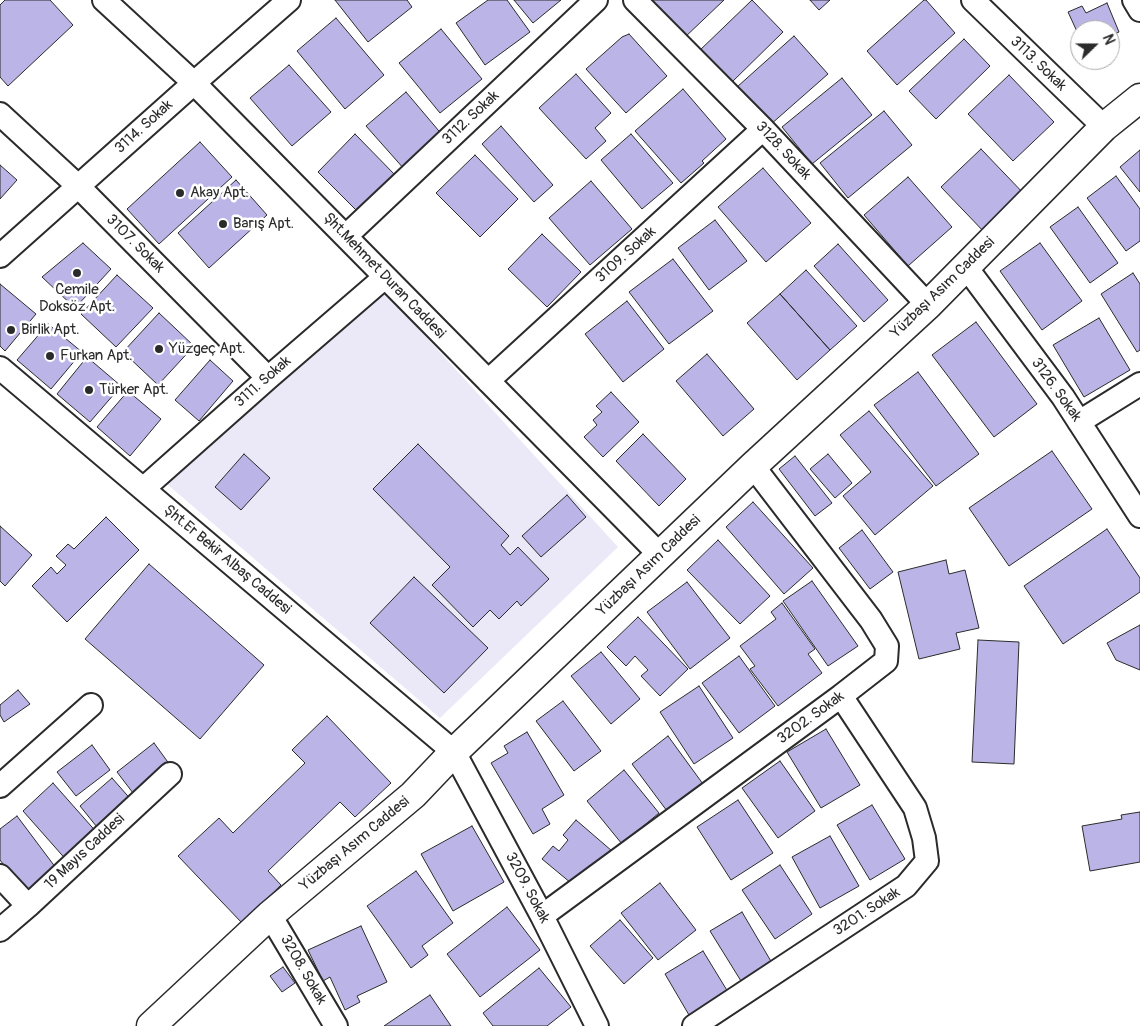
<!DOCTYPE html>
<meta charset="utf-8">
<style>
body{margin:0}
#map{position:relative;width:1140px;height:1026px;overflow:hidden;background:#fff;font-family:Pangolin,sans-serif}
canvas{display:block}
.north{position:absolute;left:1070px;top:20px;width:50px;height:50px;box-sizing:border-box;background:#fff;border:1px solid #aaa;border-radius:50%;rotate:68deg;font-size:14px;font-weight:700;line-height:20px;text-align:center;color:#2b2b2b}
.north::after{content:'';display:block;margin:auto;width:18px;height:22px;background:#2b2b2b;clip-path:polygon(50% 0,100% 100%,50% 72%,0 100%)}
</style>
<div id="map">
<canvas width="1140" height="1026"></canvas>
<div class="north">N</div>
</div>
<script>
const g = document.querySelector('canvas').getContext('2d');
g.lineJoin = 'round';
function fillPath(path, color) { g.fillStyle = color; g.fill(path, 'evenodd'); }
const toPath = rows => new Path2D(rows.map(r => 'M' + r).join(''));
function strokePath(path, color, width, dash) { g.strokeStyle = color; g.lineWidth = width; g.lineCap = dash ? 'butt' : 'round'; g.setLineDash(dash || []); g.stroke(path); }
function write(font, color, halo, rows, align = 'center') {
  g.font = font + ' Pangolin,sans-serif'; g.lineWidth = 5; g.setLineDash([]); g.textBaseline = 'middle'; g.strokeStyle = halo; g.fillStyle = color; for (const [text, x, y, turn = 0] of rows) {
    g.save(); g.translate(x, y); g.rotate((+turn || 0) * Math.PI / 180); g.textAlign = isNaN(turn) ? turn : align; if (halo) g.strokeText(text, 0, 0); g.fillText(text, 0, 0); g.restore();
  }
}
const built = toPath([
 [384,291,618,547,440,718,161,479]
]);
const building = toPath([
 [5,0,50,0,73,25,8,86,0,77,0,5,5,0],
 [335,0,407,0,412,7,368,42,335,0],
 [488,0,507,0,530,32,485,65,456,23,488,0],
 [514,0,561,0,533,23,514,0],
 [647,0,724,0,683,39,647,0],
 [752,0,783,32,730,84,698,52,752,0],
 [810,0,830,0,819,10,810,0],
 [924,0,926,0,955,33,897,85,867,51,924,0],
 [1107,3,1119,32,1110,36,1110,30,1080,30,1080,38,1068,12,1082,6,1086,13,1107,3],
 [336,18,384,75,345,109,297,51,336,18],
 [441,29,482,79,440,113,399,63,441,29],
 [629,34,667,76,626,113,586,69,622,37,629,34],
 [794,36,828,74,770,125,737,87,794,36],
 [964,39,990,66,936,119,909,91,964,39],
 [289,65,331,112,292,146,250,98,289,65],
 [576,74,611,113,595,128,606,141,586,159,539,108,576,74],
 [1009,75,1054,122,1013,161,968,114,1009,75],
 [842,78,872,115,812,164,782,127,842,78],
 [683,89,726,139,702,161,704,163,681,183,635,131,683,89],
 [406,92,444,137,405,170,366,126,406,92],
 [884,111,912,145,848,198,820,163,884,111],
 [501,126,553,185,534,202,482,144,501,126],
 [355,134,398,178,361,215,318,172,355,134],
 [631,134,673,183,642,209,601,160,631,134],
 [200,142,232,177,159,244,127,209,200,142],
 [981,149,1027,197,987,235,941,187,981,149],
 [1140,150,1140,192,1120,167,1140,150],
 [475,155,518,199,480,237,436,193,475,155],
 [0,165,17,180,0,199,0,165],
 [763,168,811,223,766,262,718,207,763,168],
 [1116,176,1140,209,1140,241,1126,251,1087,198,1116,176],
 [908,177,952,227,908,266,864,215,908,177],
 [236,180,267,215,209,268,178,233,236,180],
 [591,181,632,229,590,265,549,218,591,181],
 [1078,207,1118,263,1090,283,1050,227,1078,207],
 [715,220,747,261,709,290,678,248,715,220],
 [542,234,581,272,547,307,508,269,542,234],
 [83,243,111,269,75,308,42,277,83,243],
 [1040,243,1082,301,1042,330,1000,271,1040,243],
 [838,244,888,300,864,322,814,266,838,244],
 [673,259,713,311,669,344,629,292,673,259],
 [806,270,857,326,830,350,780,294,806,270],
 [1133,273,1140,284,1140,350,1137,352,1101,294,1133,273],
 [117,275,153,308,116,347,81,314,117,275],
 [0,284,36,314,5,351,0,346,0,284],
 [780,294,830,350,797,380,747,323,780,294],
 [627,301,664,349,623,382,585,334,627,301],
 [159,313,194,346,158,385,123,352,159,313],
 [1099,318,1130,370,1084,397,1053,345,1099,318],
 [976,322,1037,404,994,437,932,355,976,322],
 [48,324,82,352,51,389,17,360,48,324],
 [707,354,754,409,723,436,676,381,707,354],
 [87,357,121,386,90,422,57,394,87,357],
 [210,360,233,381,199,421,175,400,210,360],
 [918,372,979,454,936,486,874,405,918,372],
 [128,391,161,419,130,456,97,427,128,391],
 [611,392,639,422,603,457,584,437,597,425,593,420,602,412,596,406,611,392],
 [869,411,933,486,875,535,843,496,871,472,840,435,869,411],
 [643,434,686,479,659,506,616,461,643,434],
 [418,444,509,536,501,545,510,555,518,547,549,579,521,606,517,601,499,619,490,610,473,627,432,585,450,567,373,489,418,444],
 [1052,451,1092,509,1009,566,969,508,1052,451],
 [244,454,270,478,241,510,215,487,244,454],
 [828,454,852,483,835,498,810,469,828,454],
 [795,456,832,503,815,516,779,469,795,456],
 [567,495,586,517,541,557,522,536,567,495],
 [753,502,813,568,784,594,726,527,753,502],
 [106,517,139,550,67,622,32,586,51,567,57,574,66,565,56,556,68,544,74,549,106,517],
 [0,526,32,555,5,586,0,581,0,526],
 [1107,529,1140,578,1140,592,1063,644,1024,586,1107,529],
 [862,530,893,572,870,589,839,548,862,530],
 [718,540,770,596,740,624,687,570,718,540],
 [946,560,949,574,965,570,979,628,956,633,960,649,919,659,898,572,946,560],
 [149,564,264,665,200,739,85,639,149,564],
 [414,577,488,648,444,693,370,623,414,577],
 [812,581,858,646,828,666,783,601,812,581],
 [687,582,730,638,690,669,647,612,687,582],
 [782,603,815,649,808,654,822,673,778,706,750,669,755,666,740,646,776,619,771,612,782,603],
 [638,617,688,669,660,696,641,676,648,670,635,656,626,666,607,647,638,617],
 [1140,625,1140,670,1116,660,1107,643,1140,625],
 [978,640,1019,642,1014,764,972,762,978,640],
 [601,652,640,699,611,724,571,676,601,652],
 [739,656,775,706,739,733,702,683,739,656],
 [699,686,733,738,694,764,660,712,699,686],
 [18,690,30,704,4,722,0,715,0,705,18,690],
 [563,701,601,751,574,771,536,721,563,701],
 [327,716,391,783,355,817,340,802,268,871,281,885,242,923,178,856,219,818,233,833,305,763,292,750,327,716],
 [826,729,860,785,821,808,787,752,826,729],
 [527,732,564,795,542,809,550,824,533,834,491,763,508,753,504,746,527,732],
 [668,736,703,784,667,811,632,764,668,736],
 [154,743,170,765,133,793,117,772,154,743],
 [92,745,110,770,76,796,57,772,92,745],
 [780,761,815,811,778,838,742,788,780,761],
 [624,770,659,813,622,844,587,801,624,770],
 [112,778,134,803,101,832,80,806,112,778],
 [53,783,99,835,69,863,23,811,53,783],
 [738,800,773,853,731,880,697,827,738,800],
 [872,805,905,859,870,880,837,825,872,805],
 [1140,812,1140,862,1090,871,1082,826,1122,819,1121,815,1140,812],
 [17,816,59,872,28,897,0,860,0,829,17,816],
 [576,820,612,851,577,888,542,859,553,846,559,851,568,840,563,835,576,820],
 [472,826,504,882,453,911,421,854,472,826],
 [830,836,859,886,820,908,792,857,830,836],
 [780,865,812,914,775,939,742,890,780,865],
 [416,871,453,923,422,946,428,955,411,968,367,906,416,871],
 [660,883,696,930,658,960,621,913,660,883],
 [507,907,540,950,480,997,447,954,507,907],
 [742,912,772,963,741,981,710,931,742,912],
 [620,920,653,958,624,984,590,946,620,920],
 [361,926,387,982,357,996,360,1002,345,1010,330,977,323,981,308,950,361,926],
 [703,951,728,992,689,1015,665,974,703,951],
 [283,967,295,983,282,992,270,976,283,967],
 [539,968,571,1007,547,1026,493,1026,483,1013,539,968],
 [430,995,451,1026,384,1026,430,995]
]);
const minor = toPath([
 [104,0,194,83,660,555],
 [635,0,763,129,928,305],
 [973,0,1104,127],
 [1134,0,1140,10],
 [0,114,78,186,268,378],
 [346,236,596,0],
 [0,256,194,83,289,0],
 [966,267,1063,397,1140,516],
 [0,368,454,752,542,916,597,1026],
 [488,381,763,129],
 [1079,422,1140,384],
 [143,489,268,378,385,277],
 [0,786,91,705],
 [0,876,28,906],
 [270,915,336,1026],
 [542,916,841,696,886,661,887,646,871,620,753,466],
 [0,930,28,906,170,774],
 [694,1026,906,886,927,861,924,838,915,808,841,696]
]);
const major = toPath([
 [151,1026,270,915,413,795,454,752,753,466,928,305,1104,127,1140,98]
]);
const markers = [
 [180,193,5,"#2b2b2b"],
 [223,224,5,"#2b2b2b"],
 [77,273,5,"#2b2b2b"],
 [11,330,5,"#2b2b2b"],
 [159,349,5,"#2b2b2b"],
 [50,356,5,"#2b2b2b"],
 [89,390,5,"#2b2b2b"]
];
const streetNames = [
 ["3113. Sokak",1038,64,44],
 ["3112. Sokak",471,118,-43],
 ["3114. Sokak",144,127,-42],
 ["3128. Sokak",783,151,47],
 ["3107. Sokak",135,244,45],
 ["3109. Sokak",626,255,-42],
 ["Şht.Mehmet Duran Caddesi",384,276,46],
 ["Yüzbaşı Asım Caddesi",943,288,-44],
 ["3111. Sokak",263,382,-41],
 ["3126. Sokak",1056,390,54],
 ["Şht.Er Bekir Albaş Caddesi",227,560,40],
 ["Yüzbaşı Asım Caddesi",649,566,-44],
 ["3202. Sokak",811,718,-36],
 ["Yüzbaşı Asım Caddesi",355,844,-40],
 ["19 Mayıs Caddesi",85,852,-43],
 ["3209. Sokak",527,888,62],
 ["3201. Sokak",867,912,-33],
 ["3208. Sokak",303,970,60]
];
const poiNames = [
 ["Akay Apt.",190,193],
 ["Barış Apt.",233,224],
 ["Cemile",77,290,"center"],
 ["Doksöz Apt.",77,307,"center"],
 ["Birlik Apt.",21,330],
 ["Yüzgeç Apt.",169,349],
 ["Furkan Apt.",60,356],
 ["Türker Apt.",99,390]
];
fillPath(built, '#ebe9f8');
fillPath(building, '#bbb5e7');
strokePath(building, '#2b2b2b', 1);
strokePath(minor, '#2b2b2b', 26);
strokePath(major, '#2b2b2b', 31);
strokePath(minor, '#fff', 22);
strokePath(major, '#fff', 28);
for (const [x, y, r, color] of markers) { const dot = new Path2D(); dot.arc(x, y, r, 0, 2 * Math.PI); g.fillStyle = color; g.fill(dot); strokePath(dot, '#fff', 2); }
write('15px', '#2b2b2b', '#fff', streetNames);
write('15px', '#2b2b2b', '#fff', poiNames, 'left');
</script>
